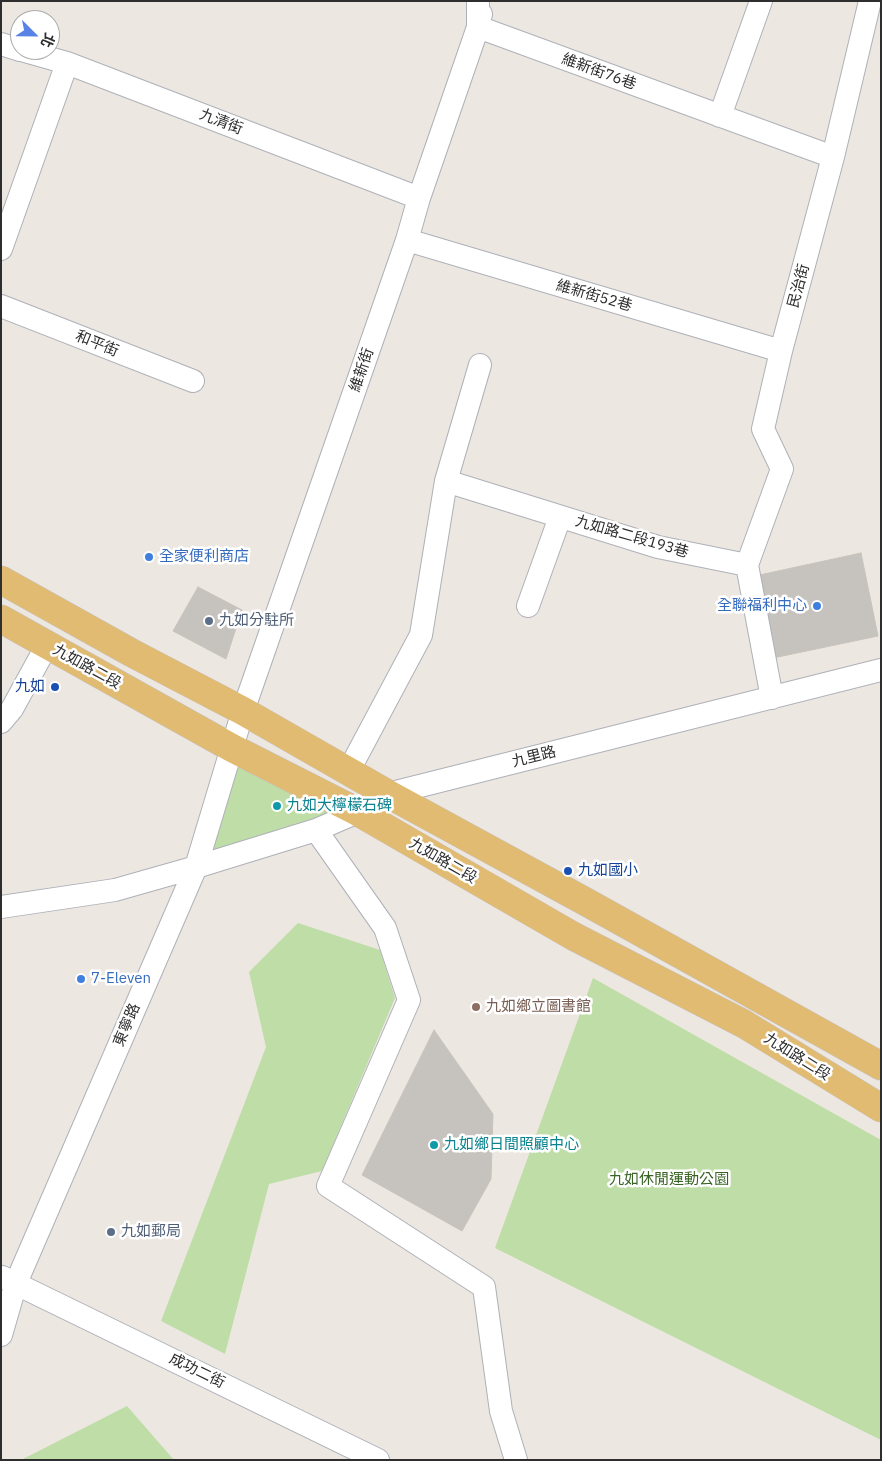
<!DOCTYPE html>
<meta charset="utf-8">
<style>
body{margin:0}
#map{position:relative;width:882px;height:1461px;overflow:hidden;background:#ede7e2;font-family:"IBM Plex Sans","Noto Sans TC",sans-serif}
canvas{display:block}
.frame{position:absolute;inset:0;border:2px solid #2e2e2e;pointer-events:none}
.north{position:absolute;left:10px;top:10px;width:50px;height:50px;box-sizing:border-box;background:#fff;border:1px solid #ababab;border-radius:50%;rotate:113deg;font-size:14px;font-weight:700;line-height:20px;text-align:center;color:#2e2e2e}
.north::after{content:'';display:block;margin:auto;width:18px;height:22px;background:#5782e6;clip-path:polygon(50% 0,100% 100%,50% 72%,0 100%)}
</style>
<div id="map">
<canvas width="882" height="1461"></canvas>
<div class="frame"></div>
<div class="north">北</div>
</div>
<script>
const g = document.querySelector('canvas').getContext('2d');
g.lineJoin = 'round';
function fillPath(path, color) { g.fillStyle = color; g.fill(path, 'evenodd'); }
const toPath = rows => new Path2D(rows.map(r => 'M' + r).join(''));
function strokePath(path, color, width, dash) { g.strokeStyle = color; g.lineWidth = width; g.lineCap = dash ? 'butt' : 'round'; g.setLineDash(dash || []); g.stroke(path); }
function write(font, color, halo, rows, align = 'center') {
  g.font = font + ' "IBM Plex Sans","Noto Sans TC",sans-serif'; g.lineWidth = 5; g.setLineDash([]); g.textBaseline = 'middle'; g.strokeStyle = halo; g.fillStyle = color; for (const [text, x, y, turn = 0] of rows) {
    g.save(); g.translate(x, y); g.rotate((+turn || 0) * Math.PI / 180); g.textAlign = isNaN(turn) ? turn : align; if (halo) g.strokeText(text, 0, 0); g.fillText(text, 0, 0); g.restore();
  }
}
const green = toPath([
 [237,759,334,812,208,858],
 [298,923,380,950,395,998,322,1171,269,1184,225,1354,161,1321,266,1047,249,972],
 [593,978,881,1140,881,1440,495,1248],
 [127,1406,174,1460,21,1460]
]);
const building = toPath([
 [861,553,878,636,773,658,755,576,861,553],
 [198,587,242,610,226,659,173,631,198,587],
 [434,1030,493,1114,491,1179,462,1231,362,1175,434,1030]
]);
const minor = toPath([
 [481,14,478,27,833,157],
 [1,44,20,50],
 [21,50,67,63,419,198],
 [720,116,761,1],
 [407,240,781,351],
 [1,249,67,63],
 [1,306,193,381],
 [446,481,658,547,747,565,772,698],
 [747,565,782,469,763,429,781,351,833,157,870,1],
 [528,606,560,517],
 [1,722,12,709,47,645],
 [348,772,421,635,446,481,480,365],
 [316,830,385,928,409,1000,328,1186,484,1287,501,1411,516,1460],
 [1,907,115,890,196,867,316,830,358,812,388,794,881,670],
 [2,1277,378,1460],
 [1,1335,16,1283,196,867,243,711,407,240,419,198,478,27,478,1]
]);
const major = toPath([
 [1,580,132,653,243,711,388,794,588,903,881,1066],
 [1,619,232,748,358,812,573,936,744,1024,881,1108]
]);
const markers = [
 [149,557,5,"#3f7fe0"],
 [817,606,5,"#3f7fe0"],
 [209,621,5,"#5c6f8a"],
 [55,687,5,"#1a4fb4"],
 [277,806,5,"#0f9aa8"],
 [568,871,5,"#1a4fb4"],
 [81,979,5,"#3f7fe0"],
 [476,1007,5,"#8d6e63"],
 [434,1145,5,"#0f9aa8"],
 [111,1232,5,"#5c6f8a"]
];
const streetNames = [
 ["維新街76巷",599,72,20],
 ["九清街",221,122,21],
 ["民治街",799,286,-75],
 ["維新街52巷",594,296,16],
 ["和平街",97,344,22],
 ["維新街",362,370,-71],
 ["九如路二段193巷",632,537,16],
 ["九如路二段",87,667,29],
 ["九里路",534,757,-14],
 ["九如路二段",443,861,30],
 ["東寧路",127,1025,-67],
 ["九如路二段",797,1057,32],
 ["成功二街",197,1371,26]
];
const shopNames = [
 ["全家便利商店",159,557],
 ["全聯福利中心",807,606,"right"],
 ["7-Eleven",91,979]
];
const serviceNames = [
 ["九如分駐所",219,621],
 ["九如郵局",121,1232]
];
const transitNames = [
 ["九如",45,687],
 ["九如國小",578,871,"left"]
];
const cultureNames = [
 ["九如大檸檬石碑",287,806],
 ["九如鄉日間照顧中心",444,1145]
];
const educationNames = [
 ["九如鄉立圖書館",486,1007]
];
const parkNames = [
 ["九如休閒運動公園",669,1180]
];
fillPath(green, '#bfdda6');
fillPath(building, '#c6c2bd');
strokePath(building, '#c9c3bc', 1);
strokePath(minor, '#aeb1b8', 24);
strokePath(major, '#c4c4c4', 29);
strokePath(minor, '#fff', 22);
strokePath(major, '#e2bb73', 28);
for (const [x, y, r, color] of markers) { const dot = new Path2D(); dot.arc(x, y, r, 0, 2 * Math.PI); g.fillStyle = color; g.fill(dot); strokePath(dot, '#fff', 2); }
write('15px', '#2e2e2e', '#fff', streetNames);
write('15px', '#366cbe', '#fff', shopNames, 'left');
write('15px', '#4e5e75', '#fff', serviceNames, 'left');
write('15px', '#164399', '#fff', transitNames, 'right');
write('15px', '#0d838f', '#fff', cultureNames, 'left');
write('15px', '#785e54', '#fff', educationNames, 'left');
write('15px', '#396424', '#fff', parkNames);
</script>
